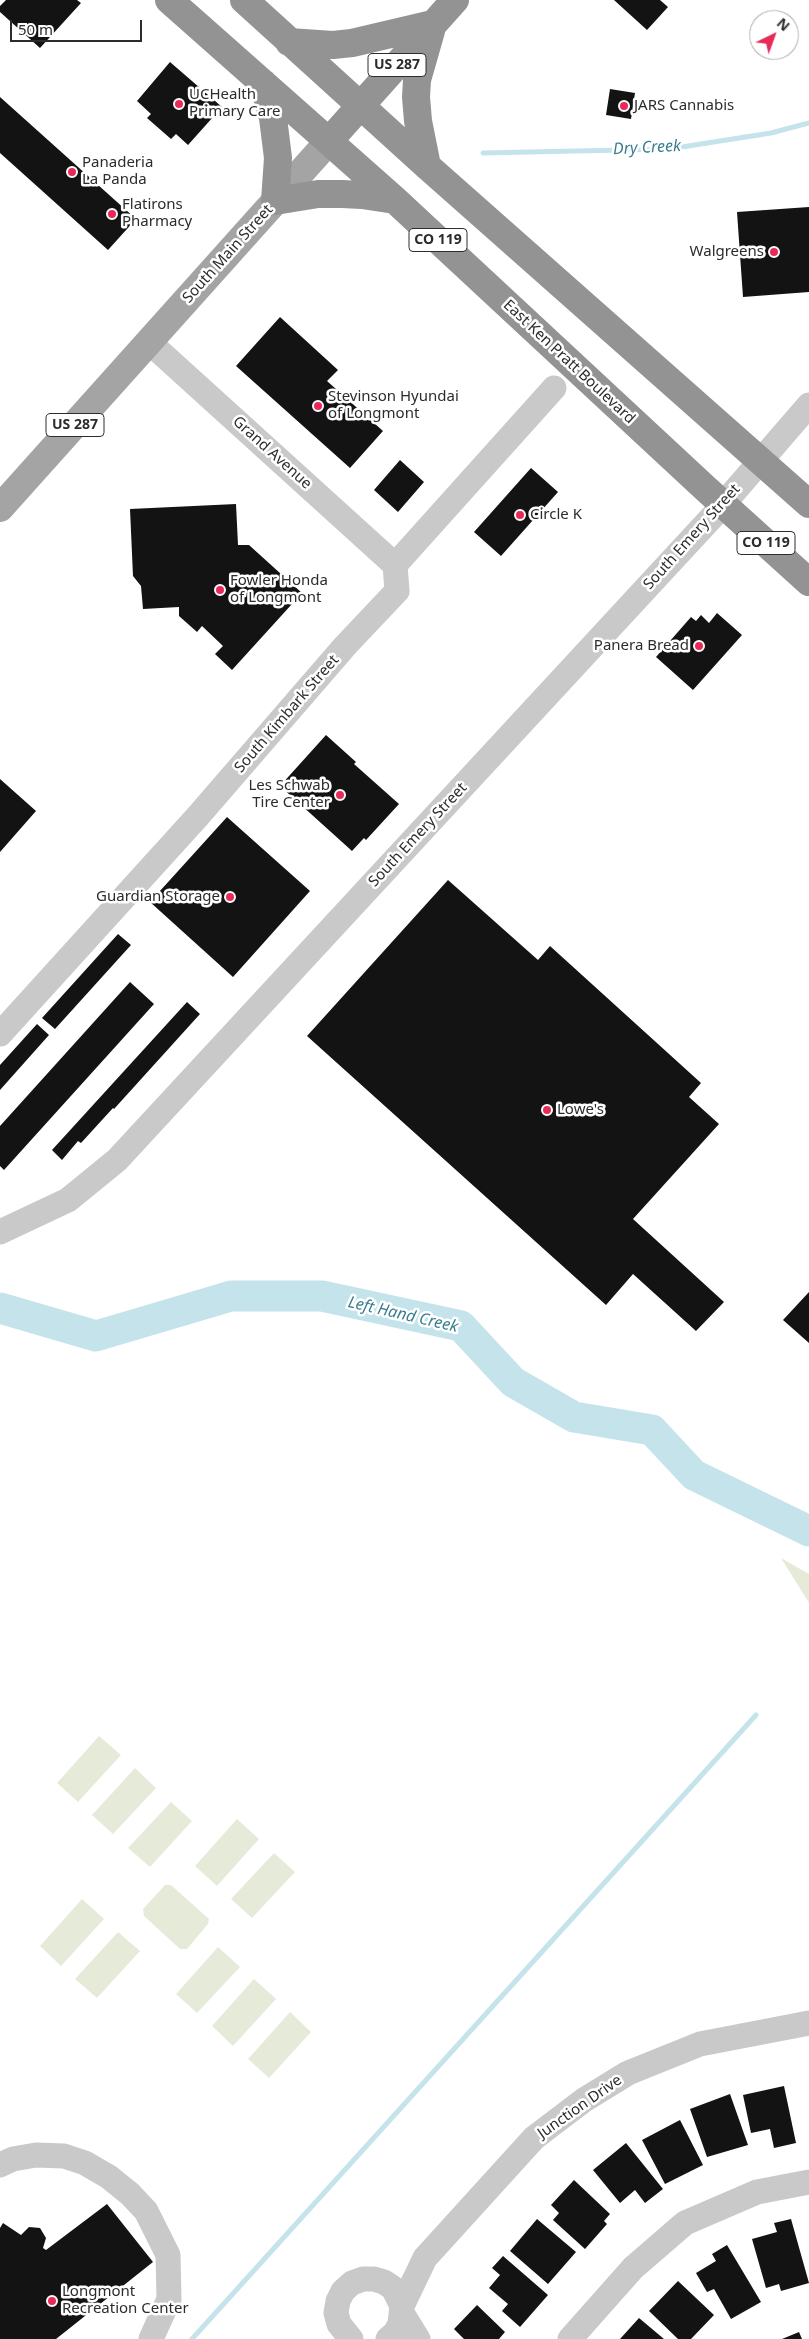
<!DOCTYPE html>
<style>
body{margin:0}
#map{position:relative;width:809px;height:2339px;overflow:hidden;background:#fff;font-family:"Noto Sans",sans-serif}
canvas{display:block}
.north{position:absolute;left:749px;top:10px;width:50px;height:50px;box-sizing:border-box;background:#fff;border:1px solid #ababab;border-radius:50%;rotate:42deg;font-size:14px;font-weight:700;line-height:20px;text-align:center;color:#2c2c2c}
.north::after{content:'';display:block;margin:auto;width:18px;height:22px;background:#e72b59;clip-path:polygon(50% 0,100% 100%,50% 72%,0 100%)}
.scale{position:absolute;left:10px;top:20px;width:132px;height:22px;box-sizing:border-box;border:2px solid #2c2c2c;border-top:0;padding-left:6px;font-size:15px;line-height:18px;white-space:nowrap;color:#2c2c2c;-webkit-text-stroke:4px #fff;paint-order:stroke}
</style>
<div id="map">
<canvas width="809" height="2339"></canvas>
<div class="north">N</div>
<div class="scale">50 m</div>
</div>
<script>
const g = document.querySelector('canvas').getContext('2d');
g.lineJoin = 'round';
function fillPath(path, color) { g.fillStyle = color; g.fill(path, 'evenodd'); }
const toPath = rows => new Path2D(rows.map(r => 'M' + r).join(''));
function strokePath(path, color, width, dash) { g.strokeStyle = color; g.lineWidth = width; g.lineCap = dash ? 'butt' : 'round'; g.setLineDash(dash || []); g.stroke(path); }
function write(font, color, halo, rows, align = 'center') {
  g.font = font + ' "Noto Sans",sans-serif'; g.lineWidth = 5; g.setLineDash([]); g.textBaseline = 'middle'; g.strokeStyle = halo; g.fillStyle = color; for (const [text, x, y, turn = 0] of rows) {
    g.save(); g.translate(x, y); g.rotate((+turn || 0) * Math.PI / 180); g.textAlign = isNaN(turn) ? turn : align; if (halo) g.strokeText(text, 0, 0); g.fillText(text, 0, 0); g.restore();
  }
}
const green = toPath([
 [781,1558,809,1574,809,1603],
 [99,1736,121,1755,78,1802,57,1783],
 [135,1768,156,1788,113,1834,92,1815],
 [171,1802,192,1821,150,1867,128,1848],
 [237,1819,259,1839,217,1886,195,1866],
 [274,1853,295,1872,252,1918,231,1899],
 [165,1885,171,1885,209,1919,208,1924,187,1949,180,1949,144,1916,143,1909],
 [82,1899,104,1919,61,1966,40,1946],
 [118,1932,140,1951,97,1998,75,1979],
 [218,1947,240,1967,197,2013,176,1994],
 [254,1979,276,1999,233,2046,212,2026],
 [290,2012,311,2032,269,2078,248,2059]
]);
const stream = toPath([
 [483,153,669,149,771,133,809,123],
 [192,2339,756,1715]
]);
const river = toPath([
 [0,1308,96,1336,231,1296,322,1296,461,1326,513,1382,574,1417,652,1430,694,1475,809,1531]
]);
const building = toPath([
 [6,0,77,0,81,3,40,48,0,12,0,6],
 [614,0,660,0,668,7,647,30],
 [170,62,222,107,188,145,176,134,171,139,147,118,151,114,137,101],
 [610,89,635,93,631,119,606,115],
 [0,97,136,219,108,250,0,153],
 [809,207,809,292,743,297,737,212],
 [280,317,338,370,327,381,383,431,350,468,236,366],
 [400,460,424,482,398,512,374,490],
 [531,468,558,492,501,556,474,532],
 [236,504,238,545,249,545,302,593,232,670,215,654,223,646,202,626,197,632,179,616,179,607,143,609,141,586,133,576,130,509],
 [717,613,742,635,693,690,656,657,691,617,696,621,701,615,709,623],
 [326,735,356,762,354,764,399,804,366,840,364,838,352,851,280,786],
 [0,779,36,811,0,852],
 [227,817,310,891,233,977,150,902],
 [448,880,538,960,550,946,701,1083,689,1097,719,1124,633,1219,724,1302,696,1331,633,1274,606,1305,307,1036],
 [118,934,131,945,55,1029,42,1018],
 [130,982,154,1004,4,1170,0,1166,0,1126],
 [187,1002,200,1014,114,1109,113,1108,81,1143,78,1141,62,1160,52,1150],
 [37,1024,49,1035,0,1090,0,1065],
 [809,1292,809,1343,783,1320],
 [784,2086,796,2143,774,2148,770,2129,751,2133,743,2095],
 [730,2094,748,2145,707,2157,690,2109],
 [680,2120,703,2165,665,2184,642,2140],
 [626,2143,663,2189,645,2203,635,2190,620,2203,593,2170],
 [574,2180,610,2214,604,2221,607,2224,585,2249,553,2220,559,2213,551,2205],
 [107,2204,153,2262,56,2339,0,2339,0,2228,3,2223,21,2235,29,2227,40,2228,46,2238,43,2248,46,2250],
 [537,2219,576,2252,548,2284,510,2251],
 [791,2219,809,2283,781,2291,779,2284,766,2288,752,2239,777,2232,774,2223],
 [727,2245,761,2302,731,2319,714,2289,707,2292,696,2273,716,2261,712,2254],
 [503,2256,548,2295,520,2327,502,2311,508,2304,489,2288,500,2275,492,2268],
 [678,2281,714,2315,691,2339,678,2339,649,2311],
 [477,2305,505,2332,499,2339,464,2339,454,2329],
 [639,2318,664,2339,620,2339],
 [799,2332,802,2339,782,2339]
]);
const minor = toPath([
 [149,342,395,565],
 [0,1034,198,816,345,646,397,591,395,565,554,388],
 [0,1232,68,1200,117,1160,713,516,809,405],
 [0,2165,13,2159,36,2155,64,2156,85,2163,109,2177,130,2194,146,2211,168,2255,169,2299,151,2339],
 [402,2306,425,2258,534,2138,584,2100,628,2073,700,2044,809,2023],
 [402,2313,418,2339],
 [351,2339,339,2324,336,2313,338,2301,343,2291,352,2283,363,2279,374,2279,384,2282,393,2288,402,2306,400,2324,395,2333,388,2339],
 [570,2339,633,2268,685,2223,757,2192,809,2182]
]);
const major = toPath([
 [0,508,329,141]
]);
const highway = toPath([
 [169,0,395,200,705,488,809,582],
 [244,0,427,166,809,504],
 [289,42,333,45,352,43,433,24],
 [263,83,273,118,278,158,275,201,318,194,342,194,362,195,395,200],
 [329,141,455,0],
 [427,166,418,121,416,97,417,80,431,31]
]);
const markers = [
 [179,104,5,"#e72b59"],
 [624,106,5,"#e72b59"],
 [72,172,5,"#e72b59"],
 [112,214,5,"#e72b59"],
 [774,252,5,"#e72b59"],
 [318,406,5,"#e72b59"],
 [520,515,5,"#e72b59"],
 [220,590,5,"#e72b59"],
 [699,646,5,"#e72b59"],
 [340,795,5,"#e72b59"],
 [230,897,5,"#e72b59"],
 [547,1110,5,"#e72b59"],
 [52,2301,5,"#e72b59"]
];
const shields = [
 [397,65,58],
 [438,240,58],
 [75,425,58],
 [766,543,58]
];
const shieldNames = [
 ["US 287",397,65],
 ["CO 119",438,240],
 ["US 287",75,425],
 ["CO 119",766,543]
];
const poiNames = [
 ["UCHealth",189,95],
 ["Primary Care",189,112],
 ["JARS Cannabis",634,106],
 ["Panaderia",82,163],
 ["La Panda",82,180],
 ["Flatirons",122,205],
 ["Pharmacy",122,222],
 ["Walgreens",764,252,"right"],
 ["Stevinson Hyundai",328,397],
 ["of Longmont",328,414],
 ["Circle K",530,515],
 ["Fowler Honda",230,581],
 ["of Longmont",230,598],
 ["Panera Bread",689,646,"right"],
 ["Les Schwab",330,786,"right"],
 ["Tire Center",330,803,"right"],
 ["Guardian Storage",220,897,"right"],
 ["Lowe's",557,1110],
 ["Longmont",62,2292],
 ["Recreation Center",62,2309]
];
const streetNames = [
 ["South Main Street",228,254,-48],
 ["East Ken Pratt Boulevard",569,362,43],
 ["Grand Avenue",272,453,42],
 ["South Emery Street",692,537,-48],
 ["South Kimbark Street",287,714,-49],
 ["South Emery Street",418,835,-47],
 ["Junction Drive",580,2107,-35]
];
const waterNames = [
 ["Dry Creek",647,148,-3],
 ["Left Hand Creek",403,1315,13]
];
fillPath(green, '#e6ebd9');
strokePath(stream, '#c5e3eb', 5);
strokePath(river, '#c5e3eb', 31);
fillPath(building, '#131313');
strokePath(minor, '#c9c9c9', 25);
strokePath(major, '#a4a4a4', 28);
strokePath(highway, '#939393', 28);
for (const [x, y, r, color] of markers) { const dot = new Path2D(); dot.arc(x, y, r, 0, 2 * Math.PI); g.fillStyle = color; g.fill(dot); strokePath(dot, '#fff', 2); }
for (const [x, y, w] of shields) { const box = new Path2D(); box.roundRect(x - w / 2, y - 11.5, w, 23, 4); g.fillStyle = '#fff'; g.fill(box); strokePath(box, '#2c2c2c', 1); }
write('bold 14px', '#2c2c2c', null, shieldNames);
write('15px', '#2c2c2c', '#fff', poiNames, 'left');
write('15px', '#2c2c2c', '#fff', streetNames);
write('italic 16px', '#3a7d8f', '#fff', waterNames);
</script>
